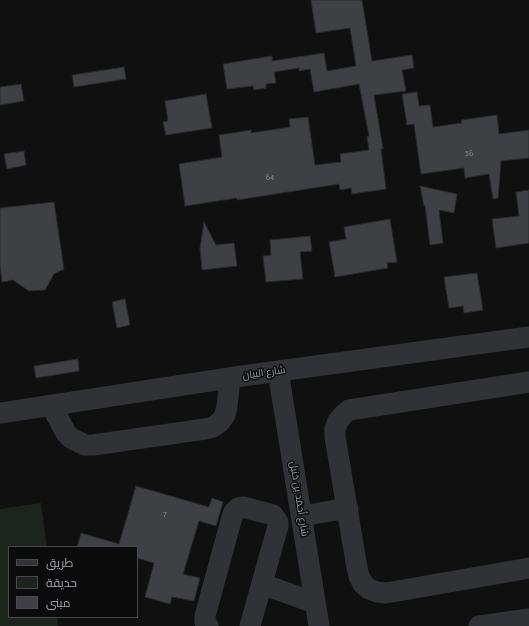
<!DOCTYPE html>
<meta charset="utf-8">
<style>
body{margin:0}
#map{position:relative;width:529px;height:626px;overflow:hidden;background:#101011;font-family:"PT Sans",Cairo,sans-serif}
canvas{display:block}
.legend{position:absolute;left:8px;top:546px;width:130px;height:72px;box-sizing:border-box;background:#0b0b0c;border:1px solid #48494e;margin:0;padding:5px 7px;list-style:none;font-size:12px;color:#a3a7b0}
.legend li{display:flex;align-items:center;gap:8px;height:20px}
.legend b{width:20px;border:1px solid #48494e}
</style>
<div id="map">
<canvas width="529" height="626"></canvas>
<ul class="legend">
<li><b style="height:5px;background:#313236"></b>طريق</li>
<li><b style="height:11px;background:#1d231d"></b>حديقة</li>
<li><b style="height:11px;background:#3f4044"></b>مبنى</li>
</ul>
</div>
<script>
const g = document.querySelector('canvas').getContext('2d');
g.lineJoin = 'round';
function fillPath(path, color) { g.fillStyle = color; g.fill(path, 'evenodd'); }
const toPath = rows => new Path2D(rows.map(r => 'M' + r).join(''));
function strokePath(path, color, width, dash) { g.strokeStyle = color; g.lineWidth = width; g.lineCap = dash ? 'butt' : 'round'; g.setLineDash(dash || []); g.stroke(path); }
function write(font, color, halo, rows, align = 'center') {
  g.font = font + ' "PT Sans",Cairo,sans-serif'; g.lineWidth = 3; g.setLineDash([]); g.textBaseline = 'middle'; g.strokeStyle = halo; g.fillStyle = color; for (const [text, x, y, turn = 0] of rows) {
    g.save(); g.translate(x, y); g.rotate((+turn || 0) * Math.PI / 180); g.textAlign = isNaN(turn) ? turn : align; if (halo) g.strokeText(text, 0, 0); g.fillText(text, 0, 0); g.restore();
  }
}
const green = toPath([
 [41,503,47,547,9,547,9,617,57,617,58,626,0,626,0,509]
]);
const building = toPath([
 [311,0,362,0,372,61,412,55,414,68,402,70,406,91,374,95,383,149,381,149,386,189,352,194,351,188,340,190,339,184,237,200,237,198,185,206,179,164,222,157,219,135,251,130,251,133,290,127,289,119,308,117,315,165,341,162,340,154,369,150,367,137,369,136,359,84,314,92,310,69,299,71,299,68,274,72,276,83,266,84,266,88,254,90,253,86,227,89,223,64,272,56,272,61,324,53,327,71,356,66,350,28,316,33,311,0],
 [124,67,126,79,74,87,72,75,124,67],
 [21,84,24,101,0,105,0,87,21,84],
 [417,92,419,106,430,105,433,127,462,123,461,120,497,115,499,134,529,130,529,158,501,161,498,198,493,199,489,174,465,178,464,168,421,174,414,124,407,125,402,94,417,92],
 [206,94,212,128,166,135,163,122,168,121,165,101,206,94],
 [24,151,26,165,7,169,4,154,24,151],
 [420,186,457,194,454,213,439,210,443,243,430,245,425,205,424,206,420,186],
 [529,190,529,243,496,248,492,219,519,216,516,192,529,190],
 [54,202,64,269,54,274,45,290,29,291,13,280,2,282,0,265,0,208,54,202],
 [390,219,397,262,387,263,388,268,335,277,329,242,346,239,344,227,390,219],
 [204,222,216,245,234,243,237,266,202,270,200,248,204,222],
 [310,236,312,251,300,252,303,279,266,282,263,256,271,255,270,240,310,236],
 [477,273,483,310,464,313,463,306,449,308,444,277,477,273],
 [125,299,130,325,117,328,112,302,125,299],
 [78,359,79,371,36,378,34,366,78,359],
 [136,486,209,507,212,498,223,502,216,526,199,521,183,574,200,578,194,601,172,597,170,604,145,597,154,563,137,558,137,547,77,547,81,533,119,544,136,486]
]);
const minor = toPath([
 [278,371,319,626],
 [529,382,349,410,343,415,338,421,335,429,335,437,357,568,359,576,363,584,369,589,377,592,386,593,529,568],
 [51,405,66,433,71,438,85,445,93,445,205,429,213,427,220,422,225,415,227,406,230,379],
 [0,413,242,376,529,337],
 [302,516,348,508],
 [262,584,315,603],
 [208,626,205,622,205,616,232,517,234,512,238,508,243,507,273,515,278,522,278,526,250,626],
 [479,626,529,619]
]);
const numberNames = [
 ["56",469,154],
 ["64",270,178],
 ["7",165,515]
];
const streetNames = [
 ["شارع البيان",264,373,-8],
 ["شارع أحمَد بن حَنبل",299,499,81]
];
fillPath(green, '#1d231d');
fillPath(building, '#3f4044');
strokePath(building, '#2a2a2d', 1);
strokePath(minor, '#313236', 21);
write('8px', '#8a8d95', null, numberNames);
write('10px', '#a3a7b0', '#0b0b0c', streetNames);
</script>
